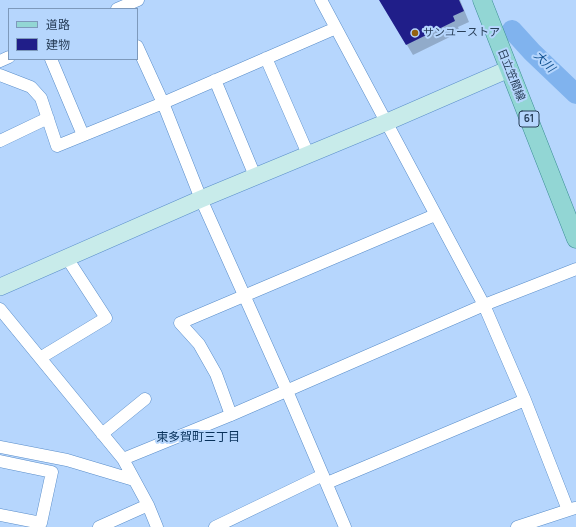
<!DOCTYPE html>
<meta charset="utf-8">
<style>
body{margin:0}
#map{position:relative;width:576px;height:527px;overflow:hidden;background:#b6d6fd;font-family:Manrope,"Noto Sans JP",sans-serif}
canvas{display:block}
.legend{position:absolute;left:8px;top:8px;width:130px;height:52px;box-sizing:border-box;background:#b6d6fd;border:1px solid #7d99bb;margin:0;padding:5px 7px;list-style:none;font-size:12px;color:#273d57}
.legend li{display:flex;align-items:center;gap:8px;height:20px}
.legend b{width:20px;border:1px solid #7d99bb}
</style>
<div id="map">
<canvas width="576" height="527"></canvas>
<ul class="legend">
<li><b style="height:5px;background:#92d6d4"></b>道路</li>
<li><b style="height:11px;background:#201e89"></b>建物</li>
</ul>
</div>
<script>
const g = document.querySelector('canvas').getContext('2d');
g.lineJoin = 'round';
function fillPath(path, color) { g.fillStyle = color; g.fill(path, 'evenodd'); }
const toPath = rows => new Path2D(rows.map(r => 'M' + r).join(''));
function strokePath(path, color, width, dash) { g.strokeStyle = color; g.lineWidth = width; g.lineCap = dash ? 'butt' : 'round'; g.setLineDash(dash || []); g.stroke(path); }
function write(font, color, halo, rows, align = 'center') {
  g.font = font + ' Manrope,"Noto Sans JP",sans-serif'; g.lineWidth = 4; g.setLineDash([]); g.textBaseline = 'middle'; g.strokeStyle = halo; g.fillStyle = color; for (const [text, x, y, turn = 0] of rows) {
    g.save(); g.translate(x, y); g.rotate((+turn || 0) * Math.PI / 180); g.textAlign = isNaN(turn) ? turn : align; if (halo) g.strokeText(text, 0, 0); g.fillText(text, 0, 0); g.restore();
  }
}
const shadow = toPath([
 [380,0,460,0,469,22,458,27,460,32,413,55]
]);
const river = toPath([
 [512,30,532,52,576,94]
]);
const building = toPath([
 [379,0,459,0,464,11,453,16,455,21,406,45]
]);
const street = toPath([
 [321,0,484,305,525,400,568,510],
 [117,9,138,0],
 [137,46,163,103,201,199,287,391,345,527],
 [266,58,308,154],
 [51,59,83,135],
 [0,61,9,57],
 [0,75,31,87,41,98,57,146,163,103,336,28],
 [215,80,255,176],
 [0,141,48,118],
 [0,309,123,459,148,505,157,527],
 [40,358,106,318,67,258],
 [231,415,216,374,199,344,180,323,435,215],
 [102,434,145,399],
 [0,447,67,460,134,480],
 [123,459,231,415,484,305,576,269],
 [0,461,52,472,41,523,0,515],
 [327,483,525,400],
 [99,527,148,505],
 [215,527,323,475],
 [517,527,575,508]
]);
const secondary = toPath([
 [0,287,201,199,387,122,509,69]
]);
const primary = toPath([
 [482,0,576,239]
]);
const markers = [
 [415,33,4,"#936211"]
];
const shields = [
 [529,119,20]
];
const shieldNames = [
 ["61",529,119]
];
const poiNames = [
 ["サンユーストア",423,33]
];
const streetNames = [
 ["日立笠間線",511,75,68]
];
const waterNames = [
 ["大川",544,62,45]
];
const neighbourhoodNames = [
 ["東多賀町三丁目",198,438]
];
fillPath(shadow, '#0003');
strokePath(river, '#80b3ee', 20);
fillPath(building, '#201e89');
strokePath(street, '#598dc9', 13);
strokePath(secondary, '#598dc9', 18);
strokePath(primary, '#3d8f96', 19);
strokePath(street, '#fff', 12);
strokePath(secondary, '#c8ebea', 17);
strokePath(primary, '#92d6d4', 18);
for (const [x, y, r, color] of markers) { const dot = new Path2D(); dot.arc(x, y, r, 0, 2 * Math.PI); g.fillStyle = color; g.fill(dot); strokePath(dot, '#b6d6fd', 1.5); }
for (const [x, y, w] of shields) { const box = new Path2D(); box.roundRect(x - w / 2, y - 8, w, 16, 3); g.fillStyle = '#b6d6fd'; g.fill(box); strokePath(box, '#273d57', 1); }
write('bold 10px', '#273d57', null, shieldNames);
write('11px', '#273d57', '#b6d6fd', poiNames, 'left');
write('11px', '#273d57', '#b6d6fd', streetNames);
write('italic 12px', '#145391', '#b6d6fd', waterNames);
write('12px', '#08315a', '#b6d6fd', neighbourhoodNames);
</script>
